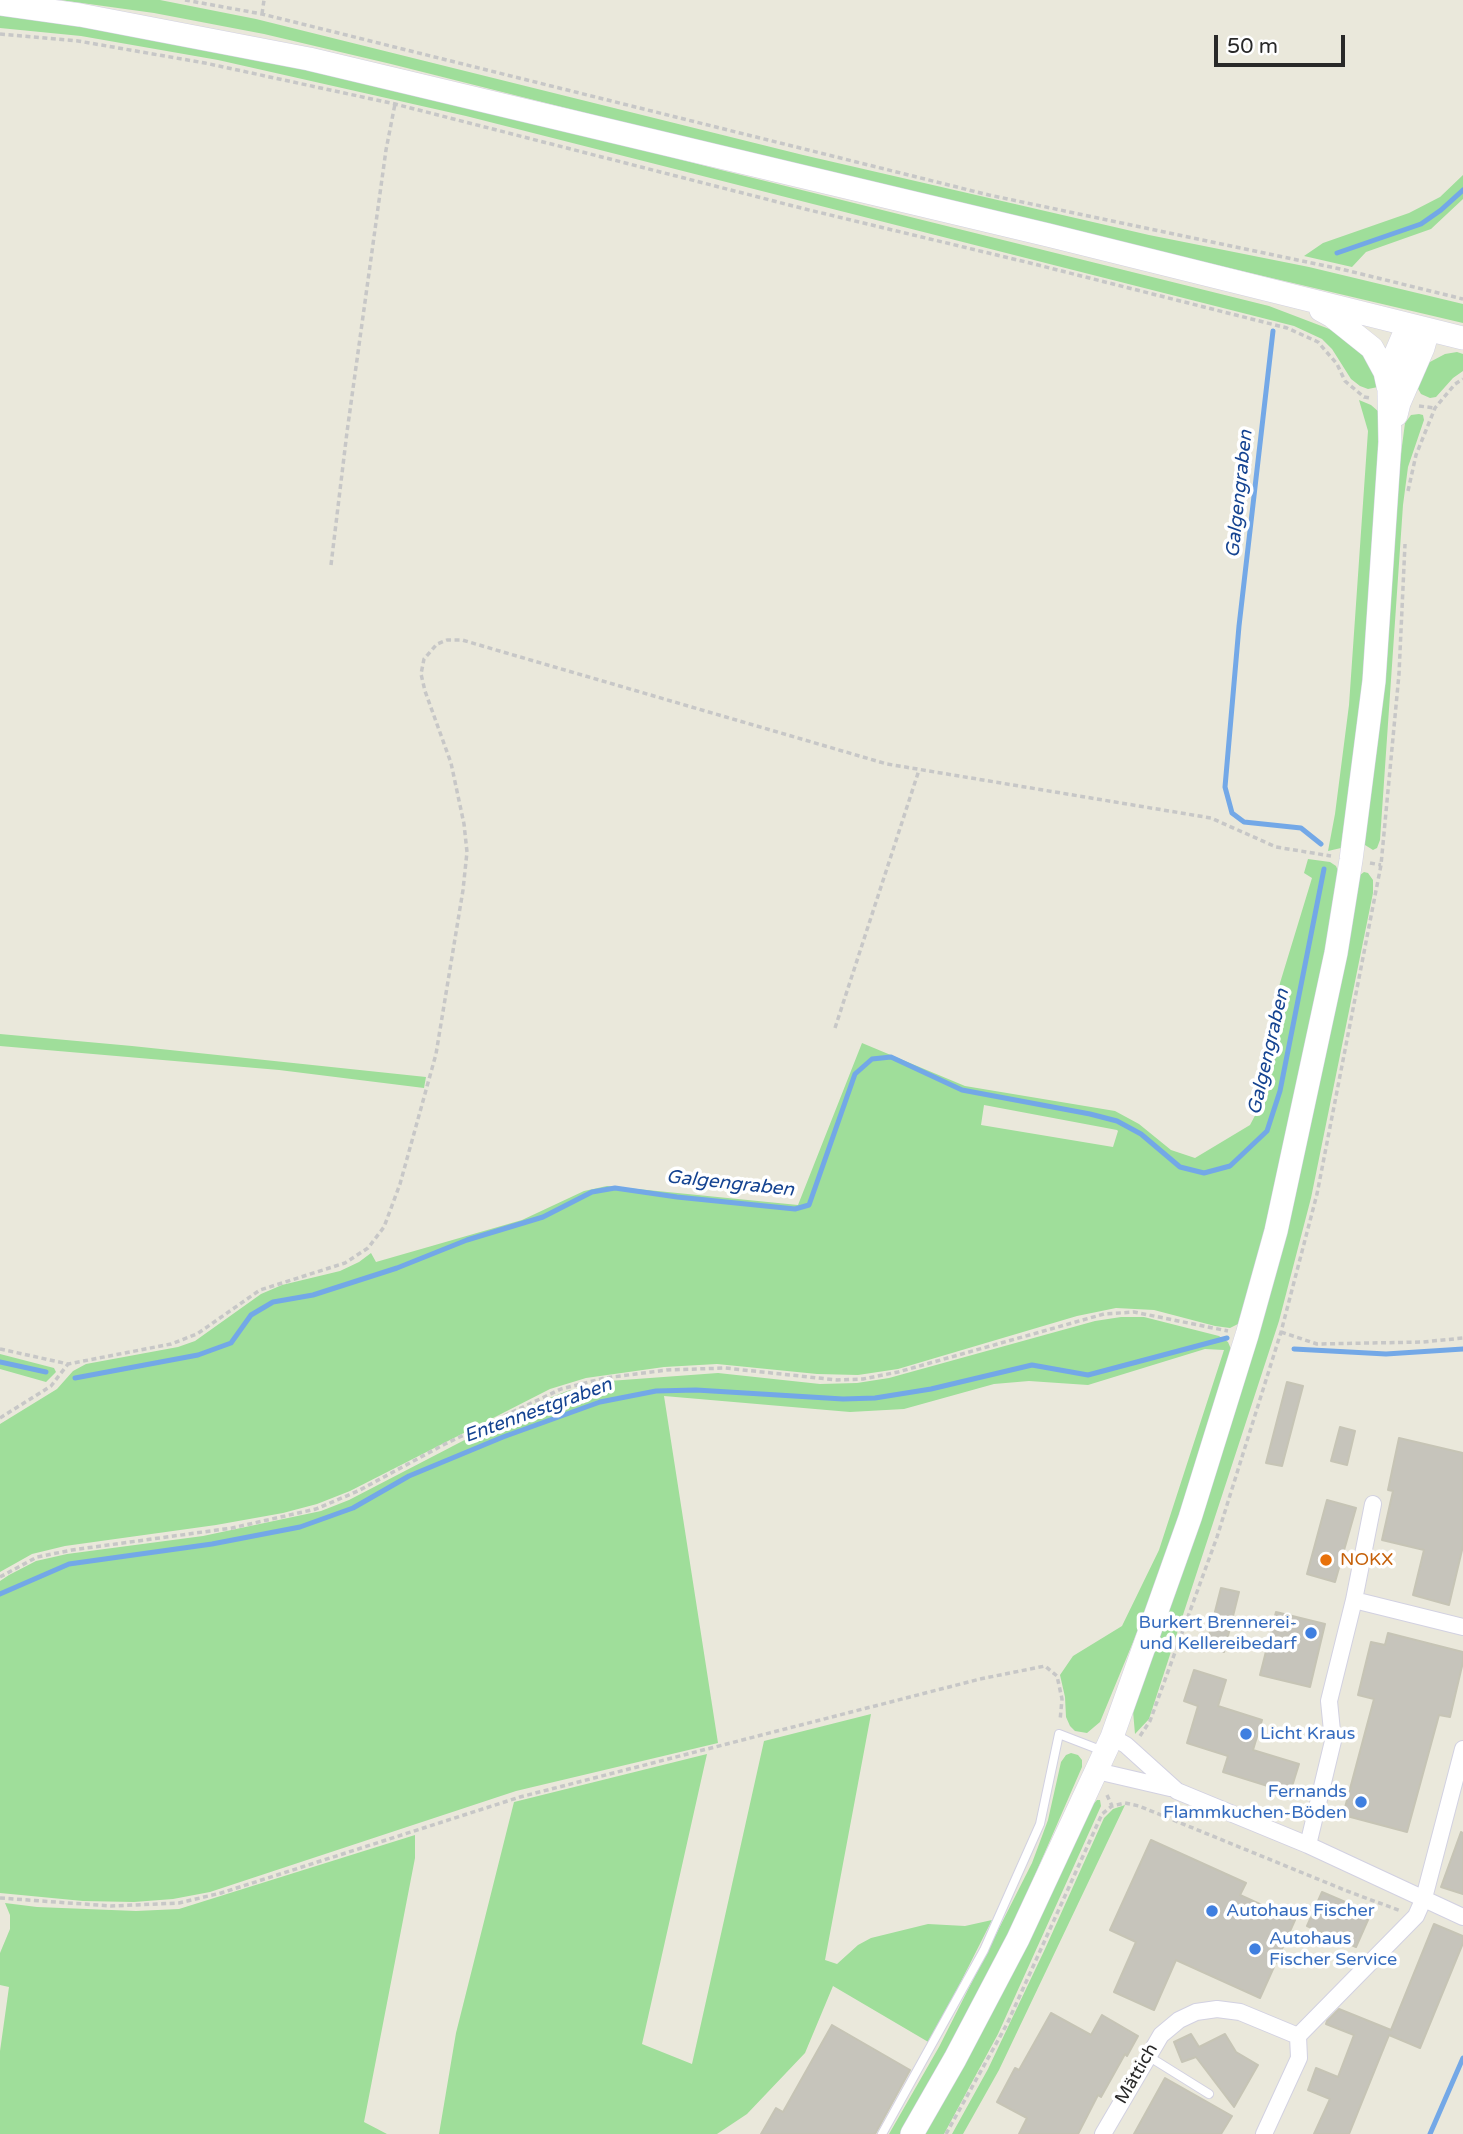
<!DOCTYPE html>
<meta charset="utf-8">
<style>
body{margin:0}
#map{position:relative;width:1463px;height:2134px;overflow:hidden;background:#eae8db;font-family:"Varela Round",sans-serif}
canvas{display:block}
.scale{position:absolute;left:1214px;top:35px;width:131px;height:32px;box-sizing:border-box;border:4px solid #292929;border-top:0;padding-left:9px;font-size:21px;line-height:24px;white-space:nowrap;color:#292929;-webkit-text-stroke:5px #fff;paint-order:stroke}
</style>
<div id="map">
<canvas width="1463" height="2134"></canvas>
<div class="scale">50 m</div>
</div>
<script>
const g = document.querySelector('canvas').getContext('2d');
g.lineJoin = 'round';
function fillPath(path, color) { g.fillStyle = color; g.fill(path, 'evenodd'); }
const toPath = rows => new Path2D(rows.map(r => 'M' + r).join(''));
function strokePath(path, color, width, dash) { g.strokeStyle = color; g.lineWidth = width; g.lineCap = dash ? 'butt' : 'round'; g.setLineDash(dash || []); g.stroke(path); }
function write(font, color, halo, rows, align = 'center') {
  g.font = font + ' "Varela Round",sans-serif'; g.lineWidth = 7; g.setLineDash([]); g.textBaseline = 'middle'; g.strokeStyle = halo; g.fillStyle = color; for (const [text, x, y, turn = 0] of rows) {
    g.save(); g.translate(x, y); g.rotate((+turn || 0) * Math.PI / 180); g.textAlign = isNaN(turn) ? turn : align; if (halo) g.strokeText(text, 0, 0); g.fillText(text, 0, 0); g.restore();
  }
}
const green = toPath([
 [60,0,160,0,256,19,803,155,1149,235,1309,267,1463,304,1463,323,808,169,391,64,264,34,154,13],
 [0,14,73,23,433,95,721,170,1269,306,1345,335,1368,354,1378,387,1368,389,1360,386,1351,379,1332,349,1322,339,1294,326,466,116,218,60,81,36,0,28],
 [1463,175,1463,199,1431,229,1366,252,1352,267,1304,256,1323,243,1409,213,1440,197],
 [1457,352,1463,354,1463,371,1453,378,1436,397,1430,398,1421,394,1417,387,1428,363,1445,354],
 [1359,400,1371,405,1379,412,1382,420,1367,653,1341,848,1328,851,1335,814,1349,705,1368,431],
 [1419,414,1423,415,1424,420,1408,467,1403,505,1380,840,1377,848,1373,850,1365,845,1363,837,1399,469,1405,423,1411,415],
 [1308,859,1330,862,1336,866,1339,873,1298,1106,1242,1322,1230,1328,1215,1326,1154,1310,1116,1308,1077,1316,898,1369,858,1375,817,1374,717,1364,664,1367,586,1378,550,1389,350,1491,317,1504,283,1513,216,1525,65,1546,32,1554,0,1572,0,1424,57,1389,73,1371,86,1364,178,1347,195,1341,261,1294,282,1285,340,1271,359,1262,371,1253,376,1262,522,1220,584,1191,607,1186,798,1205,862,1043,965,1086,1115,1111,1139,1124,1171,1150,1195,1158,1250,1125,1260,1106,1262,1073,1280,983,1312,878,1304,873],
 [984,1105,1117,1130,1118,1131,1113,1147,981,1125],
 [1364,872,1368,873,1373,880,1373,893,1311,1198,1279,1321,1149,1719,1135,1734,1133,1711,1191,1545,1360,875],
 [0,1034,132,1046,426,1077,424,1088,279,1070,0,1046],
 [1121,1317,1144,1317,1219,1336,1228,1342,1233,1354,1185,1509,1150,1601,1100,1722,1087,1733,1075,1731,1070,1726,1066,1717,1065,1697,1060,1675,1073,1656,1122,1626,1159,1550,1224,1350,1205,1349,1088,1385,1029,1381,994,1384,904,1409,850,1412,664,1396,718,1743,516,1791,210,1892,173,1899,134,1902,83,1901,0,1893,0,1581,9,1575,36,1561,67,1554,203,1536,321,1511,349,1500,530,1406,567,1391,609,1381,718,1373,820,1384,857,1383,889,1378,1095,1321],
 [0,1354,54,1368,56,1372,46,1382,0,1369],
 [871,1714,825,1960,837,1964,858,1945,871,1938,928,1924,965,1926,992,1920,930,2043,833,1986,805,2053,747,2114,717,2134,439,2134,456,2033,514,1802,707,1754,642,2044,692,2064,764,1741],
 [1071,1753,1078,1755,1082,1760,1082,1767,1008,1937,905,2134,889,2134,939,2047,1032,1863,1048,1820,1061,1762,1066,1755],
 [1097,1800,1100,1800,1101,1806,998,2034,944,2134,923,2134,1089,1809],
 [1125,1805,999,2070,963,2134,952,2134,988,2069,1045,1949,1104,1818,1113,1809],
 [415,1835,415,1858,364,2122,387,2134,0,2134,0,2051,9,1987,0,1985,0,1953,10,1929,10,1915,5,1903,37,1907,136,1911,179,1909]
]);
const stream = toPath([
 [1337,253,1421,224,1441,210,1463,190],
 [1273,331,1239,626,1225,787,1232,813,1244,822,1301,828,1321,844],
 [1294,1349,1386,1354,1463,1349],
 [0,1362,46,1372],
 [75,1378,198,1355,231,1343,251,1315,273,1302,313,1295,397,1268,467,1240,543,1217,592,1192,615,1188,677,1197,795,1209,809,1205,855,1074,872,1059,891,1057,962,1090,1090,1114,1117,1121,1141,1134,1180,1167,1204,1173,1230,1166,1267,1131,1280,1091,1324,869],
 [0,1594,69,1564,212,1544,300,1527,353,1508,409,1476,503,1437,600,1402,656,1391,696,1390,843,1399,875,1398,931,1389,1032,1365,1088,1375,1227,1338],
 [1430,2134,1463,2058]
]);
const building = toPath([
 [1287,1382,1303,1386,1282,1466,1266,1463,1287,1382],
 [1340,1427,1355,1431,1347,1465,1331,1461,1340,1427],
 [1399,1438,1463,1453,1463,1546,1449,1605,1413,1595,1424,1550,1382,1540,1393,1491,1388,1490,1399,1438],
 [1327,1500,1356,1508,1335,1582,1307,1574,1327,1500],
 [1221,1588,1239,1592,1224,1652,1206,1647,1221,1588],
 [1276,1612,1325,1624,1310,1687,1260,1675,1276,1612],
 [1388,1633,1463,1652,1463,1662,1450,1717,1439,1715,1407,1832,1343,1815,1374,1699,1358,1695,1371,1642,1385,1645,1388,1633],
 [1194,1670,1226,1680,1218,1706,1262,1720,1253,1750,1299,1764,1290,1793,1223,1772,1228,1756,1187,1743,1198,1706,1184,1701,1194,1670],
 [1461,1832,1463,1833,1463,1894,1441,1887,1461,1832],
 [1151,1840,1246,1883,1240,1895,1295,1920,1260,1998,1176,1960,1154,2010,1114,1992,1136,1942,1110,1930,1151,1840],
 [1322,1892,1371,1913,1356,1947,1307,1926,1322,1892],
 [1434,1924,1463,1936,1463,1943,1420,2048,1389,2035,1349,2134,1314,2134,1330,2099,1308,2090,1316,2068,1338,2077,1354,2035,1326,2024,1327,2021,1339,2009,1391,2030,1434,1924],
 [1051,2013,1091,2035,1102,2015,1138,2036,1127,2056,1125,2054,1101,2097,1098,2095,1078,2134,1019,2134,1027,2118,997,2102,1015,2068,1019,2070,1051,2013],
 [832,2025,910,2070,875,2134,761,2134,776,2108,783,2112,832,2025],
 [1191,2034,1199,2047,1225,2034,1236,2052,1258,2065,1234,2107,1196,2057,1182,2062,1174,2042,1191,2034],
 [1165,2078,1232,2116,1221,2134,1134,2134,1165,2078]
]);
const path = toPath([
 [185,0,262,14,989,195,1345,270,1463,299],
 [262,14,264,0],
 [0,34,78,41,205,63,395,104,805,209,1030,263,1287,328,1318,342,1337,364,1345,381,1364,397,1370,398],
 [1419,406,1435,408],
 [1408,491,1416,455,1435,408,1455,384,1463,379],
 [331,565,347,432,386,150,395,104],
 [1370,863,1381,865],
 [835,1028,919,770],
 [1281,1332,1317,1344,1423,1342,1463,1338],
 [0,1349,68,1364,171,1344,197,1334,260,1290,345,1263,368,1248,384,1227,400,1184,436,1054,463,890,467,852,464,824,451,763,425,691,421,674,424,659,437,644,447,640,462,640,887,764,1211,818,1276,847,1331,856],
 [0,1418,51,1386,68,1364],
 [0,1577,37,1557,72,1550,232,1528,316,1509,358,1491,445,1444,561,1389,605,1378,667,1370,725,1368,837,1380,863,1379,898,1372,1104,1314,1134,1312,1228,1331],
 [1140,1736,1150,1721,1217,1537,1281,1332,1317,1194,1381,865,1399,674,1405,544],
 [1107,1795,1112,1806],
 [0,1898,111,1906,179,1903,221,1893,520,1797,980,1679,1045,1666,1057,1676,1062,1699,1060,1721],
 [946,2134,1007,2024,1102,1814,1112,1806,1125,1803,1139,1806,1347,1891,1401,1911]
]);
const lane = toPath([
 [1148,2056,1209,2094],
 [882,2134,984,1950,1040,1824,1059,1734,1103,1751]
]);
const street = toPath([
 [1354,1600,1373,1504],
 [1112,1737,1126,1745,1177,1791,1308,1845,1463,1917],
 [1097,1771,1170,1788],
 [1308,1845,1333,1741,1329,1701,1354,1600,1463,1627],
 [1298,2036,1416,1916,1424,1898,1463,1749],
 [1103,2134,1161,2035,1179,2020,1196,2012,1217,2009,1240,2012,1298,2036,1299,2058,1264,2134]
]);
const secondary = toPath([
 [0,4,80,15,309,59,1048,235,1463,338],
 [1321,310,1332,316,1372,348,1385,372,1388,386],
 [1396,415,1399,403,1423,348,1428,330],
 [912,2134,955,2059,1018,1939,1112,1737,1190,1518,1247,1335,1276,1231,1336,953,1351,860,1374,681,1390,442,1389,392,1394,358,1402,339,1410,334,1428,330]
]);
const markers = [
 [1326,1560,7,"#e8710a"],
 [1311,1633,7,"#3f7fe0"],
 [1246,1734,7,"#3f7fe0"],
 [1361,1802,7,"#3f7fe0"],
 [1212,1911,7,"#3f7fe0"],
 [1255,1949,7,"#3f7fe0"]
];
const foodNames = [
 ["NOKX",1340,1560]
];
const shopNames = [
 ["Burkert Brennerei-",1297,1623,"right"],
 ["und Kellereibedarf",1297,1644,"right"],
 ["Licht Kraus",1260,1734],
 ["Fernands",1347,1792,"right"],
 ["Flammkuchen-Böden",1347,1813,"right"],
 ["Autohaus Fischer",1226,1911],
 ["Autohaus",1269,1939],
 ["Fischer Service",1269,1960]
];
const streetNames = [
 ["Mättich",1137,2074,-60]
];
const waterNames = [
 ["Galgengraben",1240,494,-84],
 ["Galgengraben",1269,1052,-77],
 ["Galgengraben",730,1184,6],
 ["Entennestgraben",538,1411,-20]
];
fillPath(green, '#9fde9a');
strokePath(stream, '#73a8e7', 5);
fillPath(building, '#c6c4bb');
strokePath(building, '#c6c4b5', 2);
strokePath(lane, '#d2d1e1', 10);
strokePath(street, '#d2d1e1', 18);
strokePath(secondary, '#d2d1e1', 24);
strokePath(path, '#c7c7c7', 3.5, [5, 3.5]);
strokePath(lane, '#fff', 8);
strokePath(street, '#fff', 16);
strokePath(secondary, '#fff', 23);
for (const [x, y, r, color] of markers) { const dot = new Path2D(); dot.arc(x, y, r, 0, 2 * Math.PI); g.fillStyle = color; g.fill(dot); strokePath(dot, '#fff', 2.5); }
write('18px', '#c56008', '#fff', foodNames, 'left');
write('18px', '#366cbe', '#fff', shopNames, 'left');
write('18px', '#292929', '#fff', streetNames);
write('italic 19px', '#144391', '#fff', waterNames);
</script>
